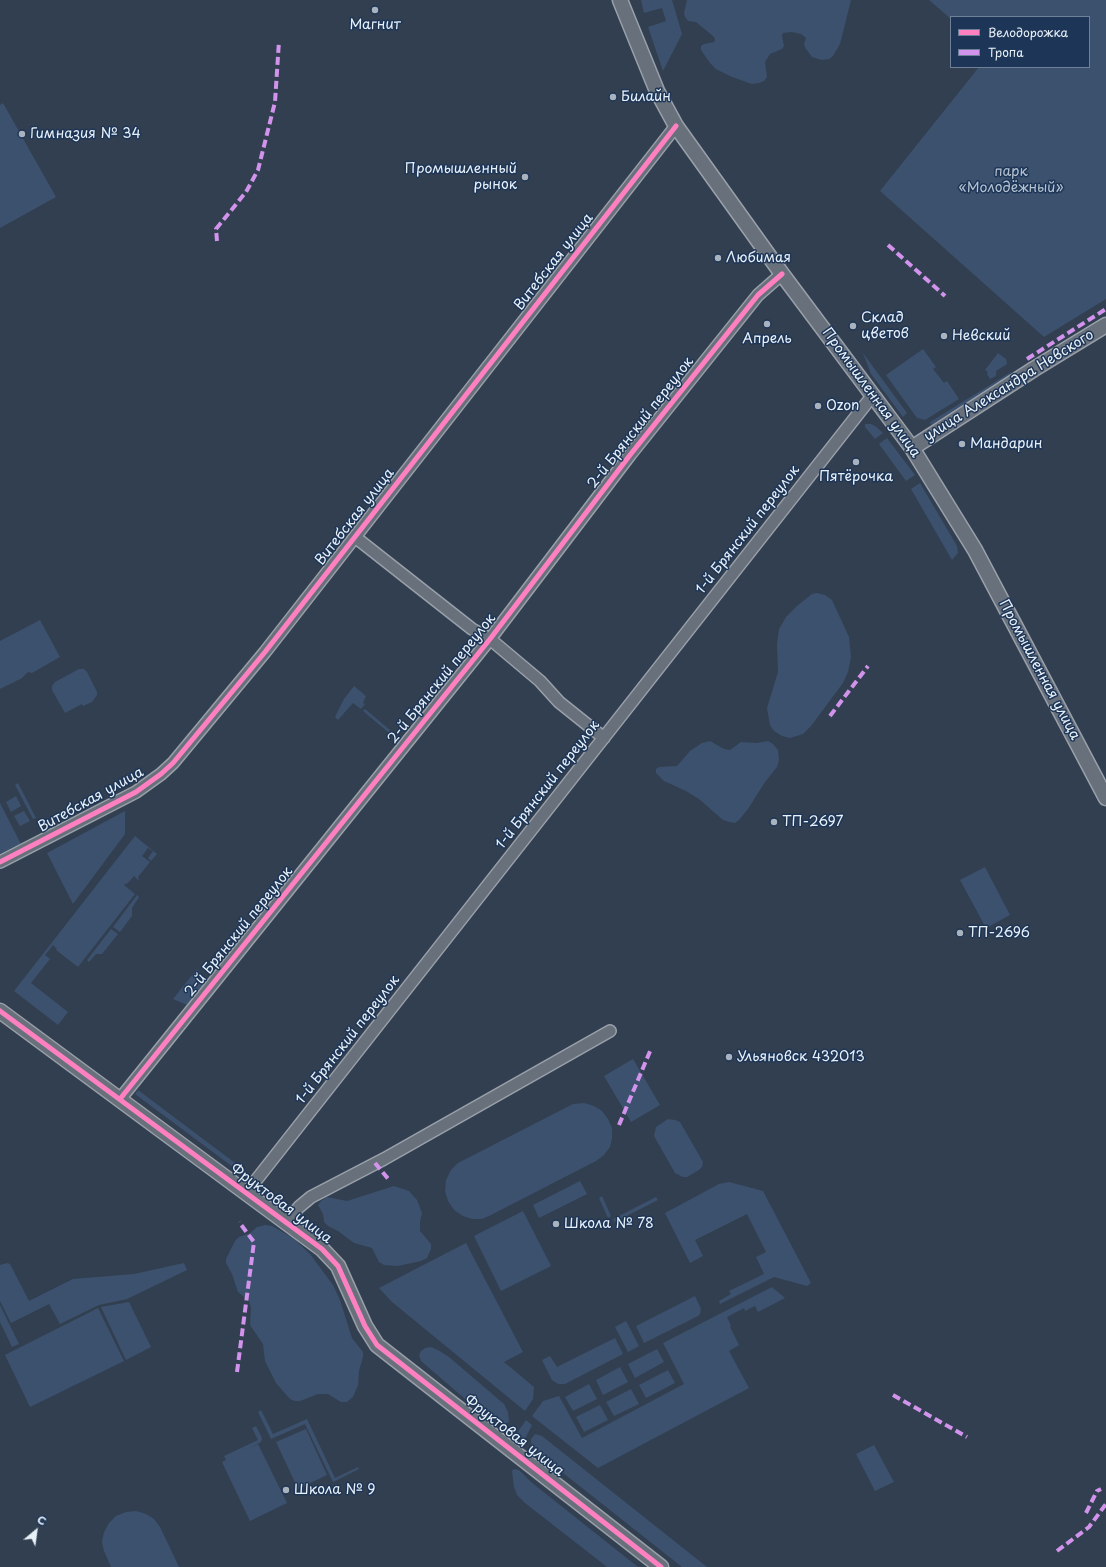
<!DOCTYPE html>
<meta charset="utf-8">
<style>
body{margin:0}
#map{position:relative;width:1106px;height:1567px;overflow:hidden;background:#323f50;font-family:"Playpen Sans",sans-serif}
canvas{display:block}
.legend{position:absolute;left:950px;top:16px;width:140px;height:52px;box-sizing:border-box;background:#1d3557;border:1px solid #6e8097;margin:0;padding:5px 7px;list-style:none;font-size:12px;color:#e8f1f8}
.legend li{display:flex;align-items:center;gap:8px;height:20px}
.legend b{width:20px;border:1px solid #6e8097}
.north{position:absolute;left:16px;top:1511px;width:40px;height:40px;-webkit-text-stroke:3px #1d3557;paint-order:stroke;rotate:29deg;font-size:11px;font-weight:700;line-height:16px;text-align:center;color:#e8f1f8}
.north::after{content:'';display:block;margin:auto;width:14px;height:18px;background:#e8f1f8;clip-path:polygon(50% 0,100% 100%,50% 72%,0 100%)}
</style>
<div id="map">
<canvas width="1106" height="1567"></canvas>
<ul class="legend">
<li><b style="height:5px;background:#ff80c0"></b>Велодорожка</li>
<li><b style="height:5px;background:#d193ec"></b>Тропа</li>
</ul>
<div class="north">С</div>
</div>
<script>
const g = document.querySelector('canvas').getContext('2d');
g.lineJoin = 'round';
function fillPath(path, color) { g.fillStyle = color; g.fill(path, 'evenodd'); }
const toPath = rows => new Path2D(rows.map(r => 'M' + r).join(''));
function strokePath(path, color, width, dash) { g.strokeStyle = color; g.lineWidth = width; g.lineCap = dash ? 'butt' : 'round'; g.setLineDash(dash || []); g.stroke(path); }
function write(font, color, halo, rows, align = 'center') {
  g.font = font + ' "Playpen Sans",sans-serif'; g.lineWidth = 3; g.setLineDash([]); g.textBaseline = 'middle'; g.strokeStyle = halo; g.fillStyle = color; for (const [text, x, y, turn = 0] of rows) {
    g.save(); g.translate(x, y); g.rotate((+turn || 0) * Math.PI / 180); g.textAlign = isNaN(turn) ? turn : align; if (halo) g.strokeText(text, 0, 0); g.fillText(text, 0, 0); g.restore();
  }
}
const green = toPath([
 [641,0,672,0,682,34,663,71,648,27,666,21,662,8,644,13],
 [687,0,851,0,840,44,833,56,829,59,822,60,812,57,806,49,804,44,806,38,801,34,792,32,783,33,782,36,784,46,782,49,770,54,765,62,767,77,764,81,759,83,752,84,732,77,716,69,710,63,701,50,701,46,704,44,714,42,715,40,714,37,696,22,688,21,685,17,684,13],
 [929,0,1106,0,1106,299,1044,337,880,191,979,67,1089,67,1089,17,951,17,951,19],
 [3,103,56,197,0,228,0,105],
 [923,349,936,367,933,369,944,383,947,381,959,399,925,420,917,418,886,375],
 [863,353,907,413,903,417,871,374],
 [998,353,1006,359,1007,364,996,371,996,376,990,379,987,374,988,372,985,370],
 [1011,372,1007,378,931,425,930,422],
 [865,424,871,424,875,426,883,433,875,439,865,427],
 [887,438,915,475,906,481,879,444],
 [920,483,957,546,958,553,952,560,911,489],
 [817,593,825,595,832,600,849,637,851,657,848,672,843,683,811,726,803,734,790,738,782,736,774,731,770,725,767,708,778,672,777,644,779,629,786,617,797,606,812,594],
 [40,620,60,657,32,673,28,672,22,678,0,689,0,641],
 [79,669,84,669,87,672,97,692,97,695,92,702,83,706,82,704,65,713,52,690,52,686,55,682],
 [354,686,366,696,363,703,365,704,361,709,353,703,338,720,335,717,344,699],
 [365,709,390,730,388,734,388,732,363,711],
 [710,741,724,749,730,750,741,742,757,743,768,741,773,744,778,750,779,760,777,767,765,782,748,809,739,820,735,823,729,822,723,820,699,799,686,791,664,781,656,773,656,769,659,767,677,766,690,751,702,743],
 [18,783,36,818,33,819,15,785],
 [16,796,21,806,11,812,6,802],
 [0,803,21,844,0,854],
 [24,811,30,821,20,826,14,816],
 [125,811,125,834,73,904,47,853],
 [135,836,157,854,151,861,148,858,153,851,148,848,142,856,150,862,138,877,139,881,134,876,127,884,126,883,124,885,135,894,78,967,56,950,57,949,53,945,45,955,50,959,31,983,68,1012,58,1025,14,991],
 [985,867,1010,915,986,928,960,880],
 [137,895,139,897,132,908,132,916,120,932,113,927],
 [111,929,118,934,102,954,96,954,89,962,87,960],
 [197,969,205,982,187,1005,173,999],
 [633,1059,660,1105,631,1122,604,1076],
 [138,1090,243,1169,241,1173,135,1094],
 [584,1103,594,1106,602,1111,608,1119,612,1128,612,1138,610,1147,604,1155,596,1161,491,1215,482,1219,472,1219,463,1216,454,1210,448,1201,445,1191,446,1180,451,1170,458,1163,573,1104],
 [668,1119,675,1120,680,1122,703,1162,702,1167,699,1170,687,1177,683,1177,675,1173,654,1136,656,1127],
 [580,1181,587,1194,539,1218,533,1205],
 [729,1182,763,1191,811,1283,807,1286,774,1277,720,1304,719,1301,731,1294,729,1291,764,1274,756,1257,766,1252,747,1214,695,1240,703,1256,690,1263,665,1213,719,1184],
 [394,1186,409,1191,417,1200,422,1213,420,1222,420,1231,431,1244,431,1249,427,1258,421,1261,398,1266,384,1265,379,1262,372,1248,354,1243,338,1231,328,1226,324,1222,323,1214,318,1205,321,1201,327,1197,347,1201],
 [602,1196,611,1216,608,1218,599,1198],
 [656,1197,658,1200,615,1222,613,1219],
 [523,1211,551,1266,501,1291,474,1236],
 [265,1225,272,1226,293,1238,310,1254,333,1285,340,1300,352,1338,363,1352,363,1357,359,1371,358,1385,353,1397,347,1402,341,1402,328,1394,318,1394,300,1401,295,1401,290,1399,276,1383,265,1361,263,1344,250,1325,251,1308,249,1301,238,1292,232,1274,226,1263,226,1259,235,1241,239,1237,250,1233,257,1227],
 [466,1243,523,1352,504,1362,534,1387,533,1399,525,1411,392,1302,379,1288],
 [7,1263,10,1264,29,1301,73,1279,134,1274,184,1263,187,1270,127,1299,99,1305,60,1324,49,1304,11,1323,0,1301,0,1265],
 [772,1287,785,1298,758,1312,755,1306,745,1311,744,1308,727,1317,731,1326,730,1327,739,1345,729,1351,749,1388,598,1468,532,1416,543,1401,559,1396,582,1438,684,1384,663,1343],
 [695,1296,701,1309,700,1314,698,1316,644,1343,636,1326],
 [129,1302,151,1347,126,1360,101,1307],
 [0,1305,19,1344,12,1347,0,1322],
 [98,1308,124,1361,30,1407,5,1355],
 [626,1321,639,1346,628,1352,615,1327],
 [615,1338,623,1354,565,1384,558,1384,552,1380,542,1360,550,1356,557,1367],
 [431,1347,438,1350,449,1357,504,1404,508,1412,509,1421,506,1424,503,1424,487,1415,471,1404,421,1361,419,1355,421,1351,425,1348],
 [657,1349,664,1362,635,1378,628,1364],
 [620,1367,628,1382,603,1395,596,1380],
 [668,1370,675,1383,646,1398,639,1385],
 [589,1384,597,1399,573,1411,565,1397],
 [631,1389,639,1404,614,1416,606,1402],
 [600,1405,608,1420,584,1432,576,1417],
 [261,1410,273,1434,307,1419,335,1478,358,1467,359,1469,333,1482,305,1424,271,1439,258,1412],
 [526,1420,532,1425,526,1437,521,1443,515,1439,515,1436],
 [256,1426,262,1438,261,1442,244,1451,258,1444,287,1503,250,1521,222,1462,226,1460,224,1456,258,1440,252,1428],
 [306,1429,327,1475,298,1489,276,1442],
 [535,1434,542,1436,707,1567,682,1567,534,1450,531,1443,531,1439],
 [874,1445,894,1482,875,1491,856,1454],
 [514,1469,519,1470,531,1482,638,1567,607,1567,525,1503,517,1495,514,1487,512,1471],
 [136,1511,146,1514,154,1519,160,1527,179,1567,111,1567,104,1551,102,1542,104,1532,109,1523,116,1516,126,1512]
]);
const minor = toPath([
 [355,537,472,629,490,639,540,681,559,702,604,738],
 [0,862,136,792,161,774,173,763,265,652,676,126],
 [120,1099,490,639,630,455,758,295,782,274],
 [246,1193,873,395],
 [286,1222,299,1207,311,1197,384,1159,610,1031]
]);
const tertiary = toPath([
 [620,0,657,91,676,126,782,274,912,448,975,550,1106,798],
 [912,448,1034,369,1106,325],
 [0,1011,322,1249,338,1266,365,1326,377,1345,661,1567]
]);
const quiet = toPath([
 [217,241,216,229,246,192,258,170,275,102,279,41],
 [888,245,945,296],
 [1027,359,1106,309],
 [830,716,868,666],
 [619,1125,651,1049],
 [375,1163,390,1181],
 [237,1372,254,1242,239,1222],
 [893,1395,967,1437],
 [1086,1513,1097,1491,1101,1489],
 [1057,1551,1089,1527,1106,1504]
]);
const cycleway = toPath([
 [0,862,136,792,161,774,173,763,265,652,676,126],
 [0,1011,322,1249,338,1266,365,1326,377,1345,661,1567],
 [120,1099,490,639,630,455,758,295,782,274]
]);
const markers = [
 [375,10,4,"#a8b3bd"],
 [613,97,4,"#a8b3bd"],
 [22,134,4,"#a8b3bd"],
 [525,177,4,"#a8b3bd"],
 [718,258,4,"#a8b3bd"],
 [767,324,4,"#a8b3bd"],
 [853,326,4,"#a8b3bd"],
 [944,336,4,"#a8b3bd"],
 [818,406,4,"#a8b3bd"],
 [962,444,4,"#a8b3bd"],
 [856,462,4,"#a8b3bd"],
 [774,822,4,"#a8b3bd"],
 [960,933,4,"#a8b3bd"],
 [729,1057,4,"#a8b3bd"],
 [556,1224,4,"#a8b3bd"],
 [286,1490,4,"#a8b3bd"]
];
const poiNames = [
 ["Магнит",375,25,"center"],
 ["Билайн",621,97],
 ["Гимназия № 34",30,134],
 ["Промышленный",517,169,"right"],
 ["рынок",517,185,"right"],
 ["Любимая",726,258],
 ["Склад",861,318],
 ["цветов",861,334],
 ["Невский",952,336],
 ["Апрель",767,339,"center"],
 ["Ozon",826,406],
 ["Мандарин",970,444],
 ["Пятёрочка",856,477,"center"],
 ["ТП-2697",782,822],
 ["ТП-2696",968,933],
 ["Ульяновск 432013",737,1057],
 ["Школа № 78",564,1224],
 ["Школа № 9",294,1490]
];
const parkNames = [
 ["парк",1011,172],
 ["«Молодёжный»",1011,188]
];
const streetNames = [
 ["Витебская улица",554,262,-52],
 ["улица Александра Невского",1009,386,-32],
 ["Промышленная улица",871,393,54],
 ["2-й Брянский переулок",641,423,-52],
 ["Витебская улица",355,517,-52],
 ["1-й Брянский переулок",748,530,-52],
 ["Промышленная улица",1039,670,62],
 ["2-й Брянский переулок",442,679,-51],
 ["1-й Брянский переулок",548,785,-52],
 ["Витебская улица",91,800,-29],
 ["2-й Брянский переулок",239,932,-51],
 ["1-й Брянский переулок",348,1040,-52],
 ["Фруктовая улица",281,1204,37],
 ["Фруктовая улица",514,1436,38]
];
fillPath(green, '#3c516d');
strokePath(minor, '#99a0aa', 14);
strokePath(tertiary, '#99a0aa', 17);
strokePath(minor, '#67707b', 11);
strokePath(tertiary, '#67707b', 14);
strokePath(quiet, '#d193ec', 4, [8, 4]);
strokePath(cycleway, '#ff80c0', 5);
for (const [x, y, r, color] of markers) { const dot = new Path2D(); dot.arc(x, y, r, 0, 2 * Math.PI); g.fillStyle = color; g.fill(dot); strokePath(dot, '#1d3557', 1.5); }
write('14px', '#e8f1f8', '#1d3557', poiNames, 'left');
write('14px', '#b5c2d0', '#1d3557', parkNames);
write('14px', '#e8f1f8', '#1d3557', streetNames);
</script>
